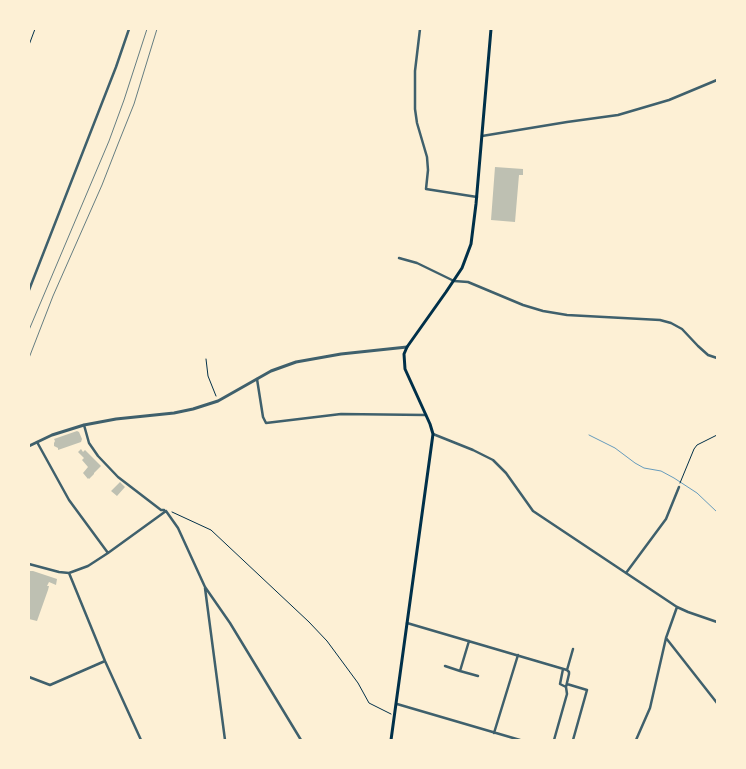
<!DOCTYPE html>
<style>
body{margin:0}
#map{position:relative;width:746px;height:769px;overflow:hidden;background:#fdf0d5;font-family:"Fira Sans",sans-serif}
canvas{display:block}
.frame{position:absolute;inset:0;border:30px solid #fdf0d5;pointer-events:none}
</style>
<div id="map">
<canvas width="746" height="769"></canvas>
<div class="frame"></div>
</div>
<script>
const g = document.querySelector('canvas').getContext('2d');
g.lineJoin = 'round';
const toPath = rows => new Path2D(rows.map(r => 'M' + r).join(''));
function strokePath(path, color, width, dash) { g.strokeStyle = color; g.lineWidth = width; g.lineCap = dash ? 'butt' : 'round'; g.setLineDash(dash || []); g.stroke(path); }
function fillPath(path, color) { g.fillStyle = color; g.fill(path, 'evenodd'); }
const stream = toPath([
 [589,435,615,448,635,463,644,468,661,471,674,478,697,493,717,512]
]);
const building = toPath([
 [495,167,523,169,523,175,519,175,515,222,491,220],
 [77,431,79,432,82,439,81,442,58,450,58,448,54,446,54,443,55,441,54,439],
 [81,449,83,452,85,450,101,466,94,473,94,474,89,479,89,478,88,479,83,473,88,467,82,460,84,458,78,452],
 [120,482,125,487,117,496,111,491],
 [30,571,33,571,57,579,56,585,49,582,47,586,49,586,48,590,37,621,29,619,29,572]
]);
const path = toPath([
 [29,45,35,29],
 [206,359,208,376,216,396],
 [680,483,694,449,697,445,717,435],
 [172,512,211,530,309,622,327,641,358,683,369,703,391,714]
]);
const minor = toPath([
 [420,29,415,71,415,109,417,123,427,157,428,170,426,189,477,197],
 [482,136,567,122,618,115,669,100,717,80],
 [399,258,417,263,454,281,468,282,523,305,543,311,567,315,660,320,671,323,682,329,698,346,708,355,717,358],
 [29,290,116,67,129,29],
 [257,379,263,417,266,423,341,414,426,415],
 [84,425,89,443,98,456,118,477,161,510,164,510],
 [433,434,473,450,493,460,506,473,533,511,677,607,688,612,717,622],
 [37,442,69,500,108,553],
 [166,511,178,528,205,587,230,623,301,740],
 [29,564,59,572,69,573,88,566,108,553,166,511],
 [69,573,105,661,141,740],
 [626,573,666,519,679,487],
 [205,588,225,740],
 [407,623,567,670,569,672,569,674,566,687,567,694,554,740],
 [666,638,717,703],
 [445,666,460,671,469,641],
 [563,669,560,684,566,687],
 [567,670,573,649],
 [460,671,478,676],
 [29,677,50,685,105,661],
 [567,684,587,690,573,740],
 [397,704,520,740],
 [494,733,518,655],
 [636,740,650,708,666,638,677,607]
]);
const tertiary = toPath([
 [29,446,52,435,84,425,116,419,174,413,193,409,218,401,271,371,296,362,341,354,407,347]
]);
const secondary = toPath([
 [391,740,433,434,430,424,405,369,404,354,407,347,446,292,462,268,471,244,476,204,491,29]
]);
const rail = toPath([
 [29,330,109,141,124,100,147,29],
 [29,358,53,296,102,185,118,144,134,104,157,29]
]);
strokePath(stream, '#669bbc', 1);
fillPath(building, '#bec0b2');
strokePath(path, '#003049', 1);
strokePath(minor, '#3f606c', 2.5);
strokePath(tertiary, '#3f606c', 3);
strokePath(secondary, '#003049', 3);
strokePath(rail, '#657d81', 1);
</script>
